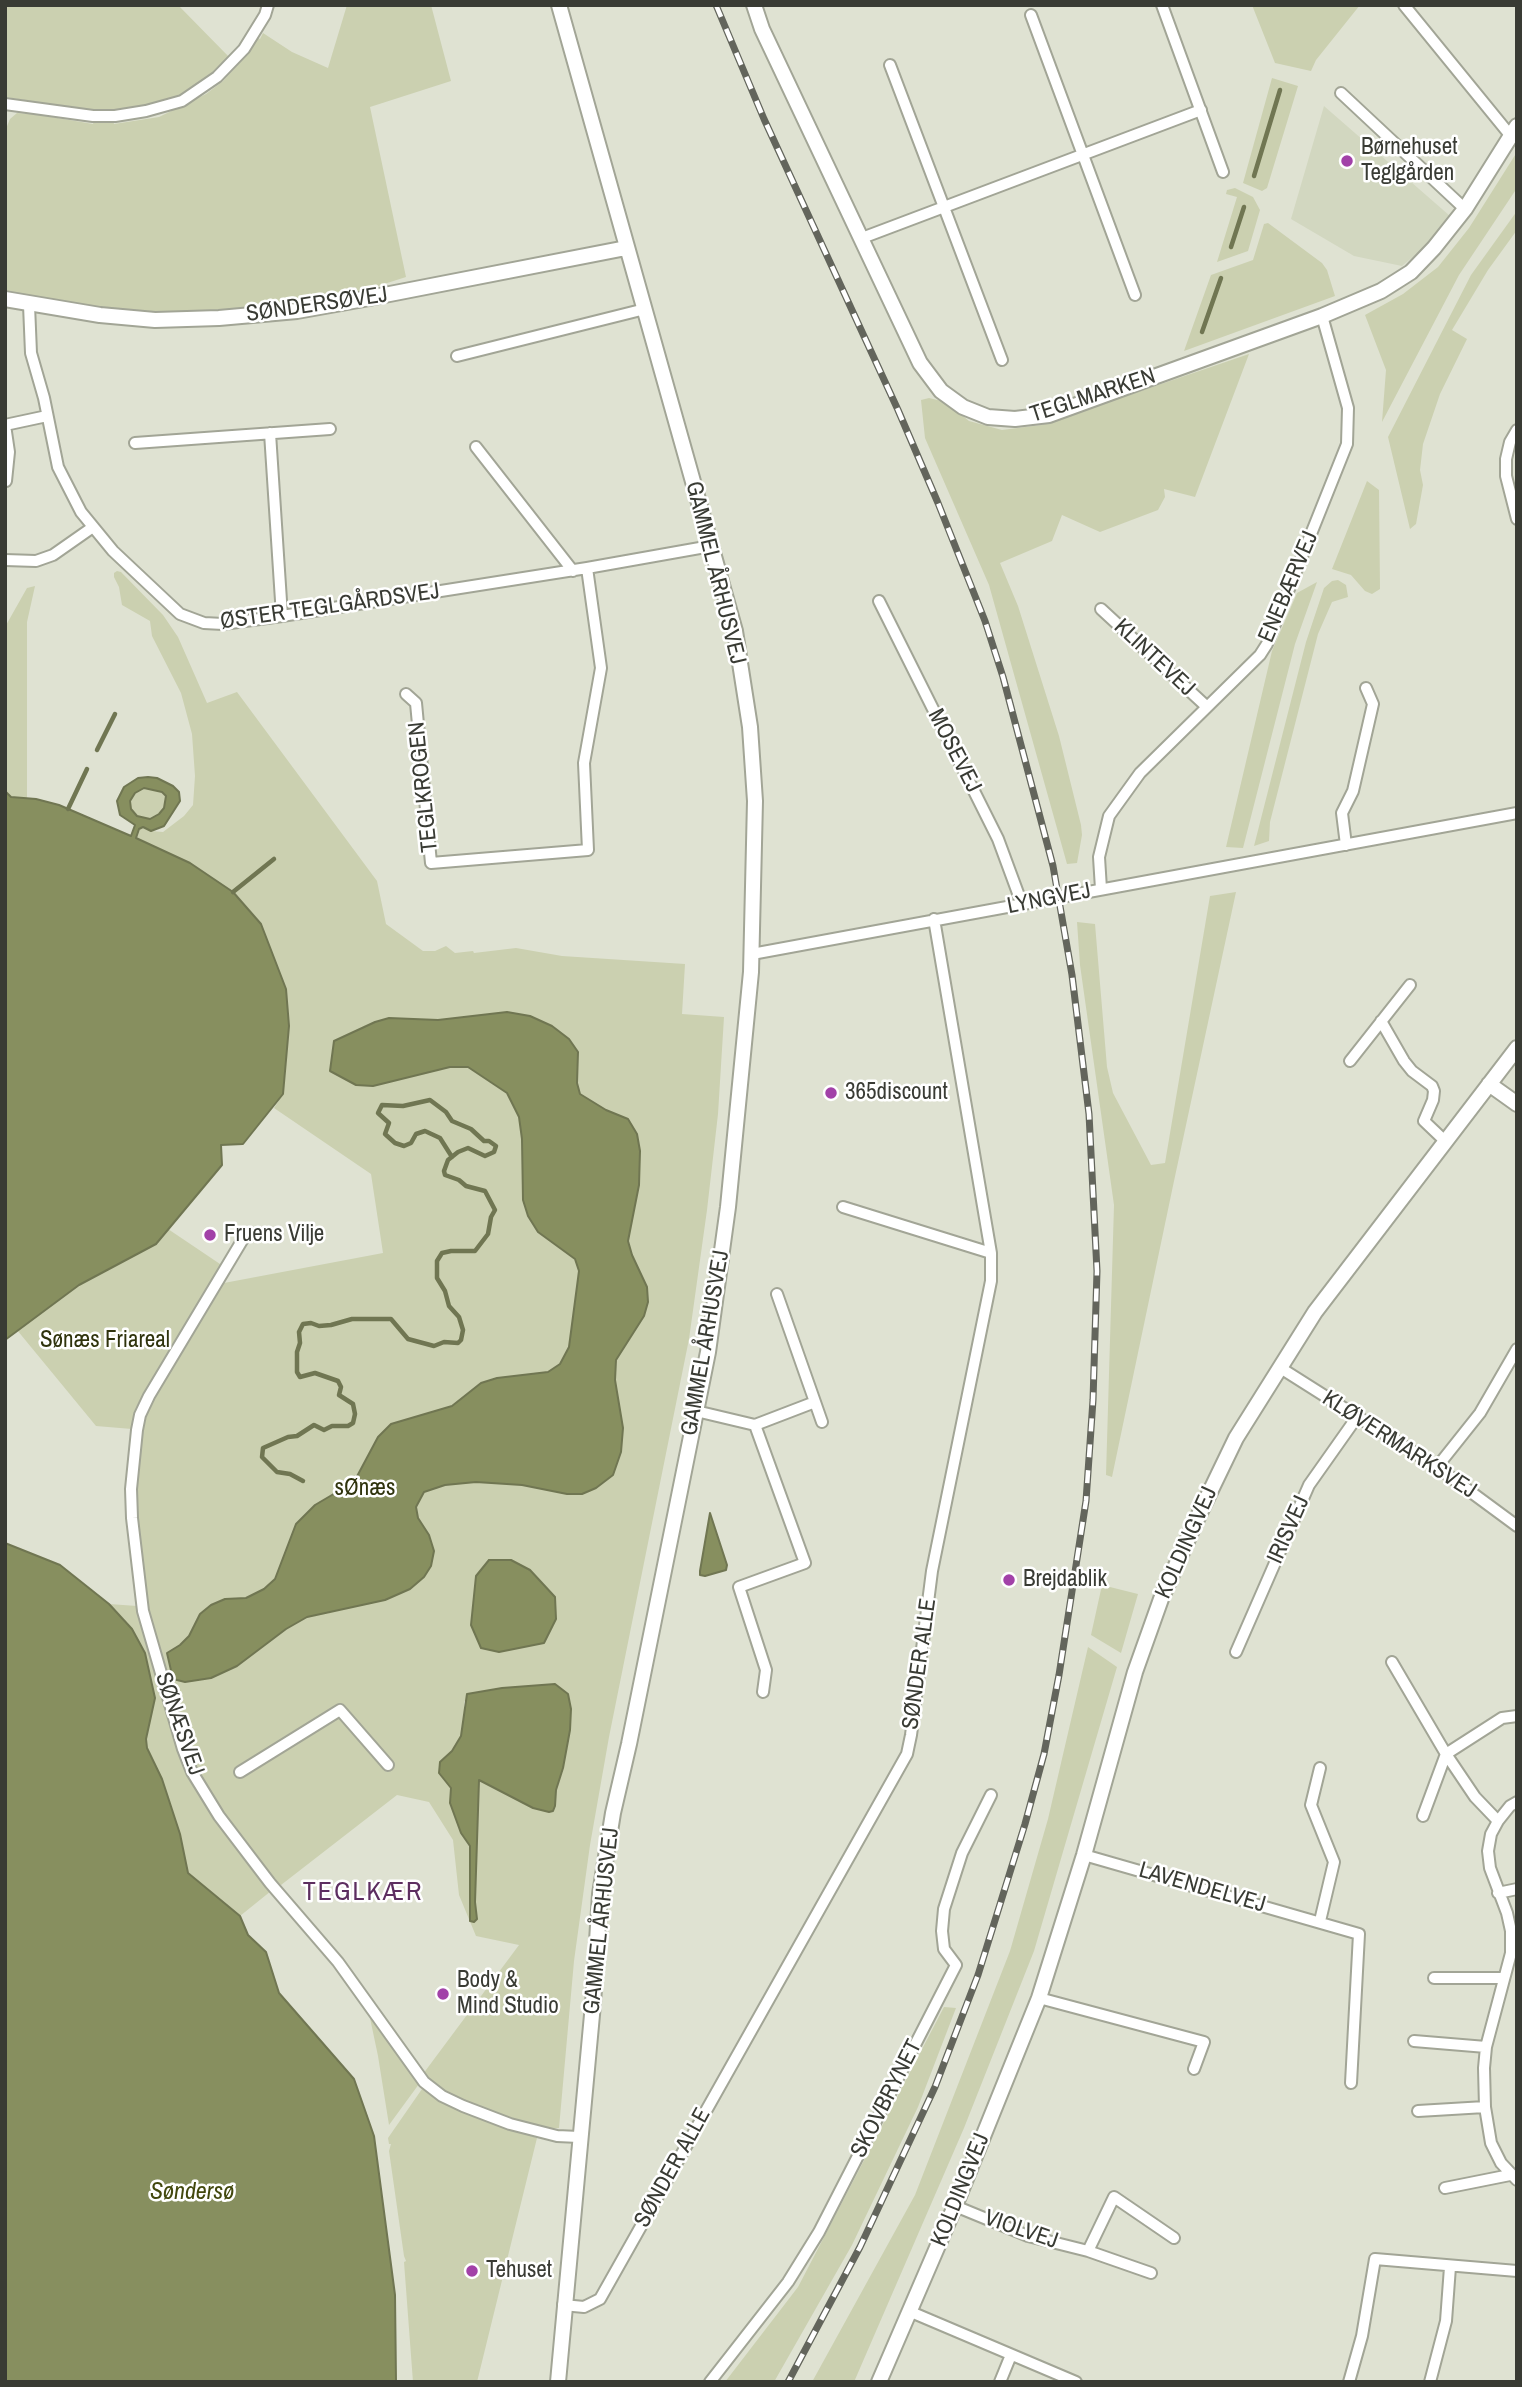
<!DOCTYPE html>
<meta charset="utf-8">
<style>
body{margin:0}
#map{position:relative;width:1522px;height:2387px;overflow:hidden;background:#dfe2d2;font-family:"Archivo Narrow",sans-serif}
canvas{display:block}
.frame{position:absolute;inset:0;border:7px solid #393b34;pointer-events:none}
</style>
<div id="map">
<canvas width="1522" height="2387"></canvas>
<div class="frame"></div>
</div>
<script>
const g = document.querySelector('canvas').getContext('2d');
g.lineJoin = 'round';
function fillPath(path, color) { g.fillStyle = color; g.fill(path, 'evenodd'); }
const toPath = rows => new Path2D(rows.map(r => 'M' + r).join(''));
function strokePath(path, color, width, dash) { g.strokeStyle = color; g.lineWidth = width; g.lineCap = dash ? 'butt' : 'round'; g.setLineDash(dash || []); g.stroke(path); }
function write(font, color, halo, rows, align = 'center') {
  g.font = font + ' "Archivo Narrow",sans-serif'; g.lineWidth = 5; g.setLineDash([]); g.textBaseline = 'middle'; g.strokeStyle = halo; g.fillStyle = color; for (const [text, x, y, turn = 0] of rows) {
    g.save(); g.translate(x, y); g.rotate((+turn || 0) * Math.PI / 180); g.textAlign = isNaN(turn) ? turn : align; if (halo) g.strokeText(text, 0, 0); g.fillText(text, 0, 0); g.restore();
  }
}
const built = toPath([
 [1324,106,1450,216,1426,246,1402,266,1354,256,1291,219]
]);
const green = toPath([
 [5,5,178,5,230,58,205,81,182,94,162,103,117,111,94,111,5,97],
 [347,5,431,5,451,81,370,107,406,277,337,299,284,306,181,313,83,307,5,293,5,131,10,119,17,113,34,114,93,124,94,120,113,120,114,124,159,117,206,94,223,81,248,54,246,52,256,37,260,39,263,33,292,52,328,68],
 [1252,5,1360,5,1316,60,1311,71,1275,63],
 [1272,78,1298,86,1267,188,1262,191,1243,183],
 [1517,152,1517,188,1459,275,1382,422,1386,370,1365,315,1403,294,1438,267,1469,228],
 [1235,188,1253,197,1260,210,1248,251,1217,262,1237,197,1226,194,1227,190],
 [1517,211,1517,230,1488,270,1452,330,1467,339,1440,394,1423,444,1420,470,1423,485,1416,524,1410,529,1388,437,1471,275],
 [1268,223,1322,263,1327,270,1335,296,1184,351,1211,275,1253,260,1264,224],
 [1249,354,1195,497,1164,489,1165,497,1158,510,1100,532,1062,515,1052,541,1000,563,1018,606,1059,736,1081,825,1082,835,1077,863,1067,864,989,585,925,438,921,400,929,398,946,402,969,421,1002,430,1041,425],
 [1367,481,1379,490,1380,589,1372,594,1365,591,1351,575,1332,569],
 [117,571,121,572,163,615,178,637,207,703,237,692,377,881,386,924,423,951,435,951,446,946,455,953,473,951,474,953,516,948,562,956,685,964,682,1014,724,1017,718,1114,707,1210,689,1339,609,1737,590,1845,574,1961,559,2128,547,2129,503,2116,459,2099,435,2085,423,2074,519,1945,476,1936,459,1895,453,1840,429,1802,397,1795,281,1885,266,1871,212,1799,188,1753,150,1616,141,1576,136,1520,137,1478,142,1425,149,1404,218,1288,224,1283,383,1253,371,1174,274,1108,283,1094,285,1078,289,1026,286,989,161,850,136,838,138,829,143,827,151,831,163,832,184,816,193,805,195,776,192,734,181,693,152,636,150,621,122,605,119,587,114,577,114,573],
 [464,1701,563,1768,556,1790,555,1806,549,1812,533,1808,479,1780,475,1902,477,1918,469,1915,470,1846,461,1833,450,1803,451,1788,440,1762,452,1751,461,1736,464,1723],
 [1338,580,1346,585,1348,597,1332,602,1318,634,1270,822,1269,841,1254,846,1306,642,1324,588,1332,581],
 [1317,582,1295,644,1243,848,1226,847,1272,651,1297,593],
 [35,586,27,622,27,798,11,797,5,791,5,627,27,588],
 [144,788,162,792,166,796,164,808,159,814,150,819,137,816,131,809,130,801,135,793],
 [1236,892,1174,1181,1112,1477,1106,1475,1114,1205,1080,965,1077,922,1095,924,1107,1067,1113,1093,1151,1165,1165,1163,1210,896],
 [168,1229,220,1264,221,1268,132,1429,96,1426,17,1330,79,1285,156,1244],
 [1102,1585,1138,1594,1121,1653,1091,1635],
 [109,1604,137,1606,196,1787,209,1810,271,1891,240,1916,188,1873,180,1834,162,1779,147,1748,146,1739,155,1698,145,1653,132,1629],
 [1088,1647,1117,1667,1034,1951,964,2128,854,2382,812,2382,915,2195,1010,1951,1048,1819],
 [944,2007,956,2008,918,2107,852,2245,774,2382,725,2382,798,2287],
 [370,2018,419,2084,389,2125,378,2056],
 [422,2089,461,2111,537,2138,477,2382,413,2382,404,2262,406,2261,404,2256,389,2151,391,2144,389,2144,388,2138]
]);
const water = toPath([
 [148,777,157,778,173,786,179,792,180,801,164,826,151,831,143,827,139,829,136,838,190,863,233,892,261,924,286,989,289,1026,283,1094,243,1144,221,1145,222,1165,156,1244,79,1285,5,1340,5,791,11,797,36,799,59,805,131,836,135,825,120,815,117,801,124,787,138,778,148,777],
 [144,788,162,792,166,796,164,808,159,814,150,819,137,816,131,809,130,801,135,793,144,788],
 [507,1012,530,1016,552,1026,569,1039,578,1052,577,1083,580,1094,606,1110,628,1119,637,1134,640,1151,639,1185,628,1241,632,1255,647,1287,648,1302,644,1316,616,1360,615,1380,623,1428,621,1452,613,1475,596,1488,582,1494,567,1494,522,1485,476,1482,445,1485,424,1492,416,1507,418,1518,429,1535,434,1551,431,1566,424,1577,410,1589,385,1600,307,1617,286,1629,237,1666,211,1678,185,1682,173,1679,167,1653,180,1645,189,1636,200,1614,211,1605,225,1599,246,1598,264,1589,275,1579,296,1524,315,1505,354,1482,378,1437,391,1424,452,1406,481,1383,497,1378,548,1372,560,1364,569,1347,579,1271,575,1259,538,1232,528,1216,523,1200,522,1139,519,1117,507,1093,468,1067,450,1067,373,1086,356,1085,330,1071,334,1041,375,1022,389,1018,438,1020,507,1012],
 [710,1513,727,1565,726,1570,705,1576,700,1575,700,1571,710,1513],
 [5,1543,60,1565,109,1604,132,1629,145,1653,155,1698,146,1739,147,1748,162,1779,180,1834,188,1873,240,1916,248,1935,266,1952,279,1993,354,2079,374,2136,395,2295,396,2382,5,2382,5,1543],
 [489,1560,511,1560,530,1570,555,1597,556,1619,544,1643,499,1652,481,1648,471,1625,476,1576,489,1560],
 [555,1684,568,1694,571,1709,570,1730,563,1768,556,1790,555,1806,553,1811,549,1812,533,1808,479,1780,475,1902,477,1919,474,1922,470,1921,470,1846,461,1833,450,1803,451,1788,439,1773,440,1762,452,1751,461,1736,467,1694,502,1688,555,1684]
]);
const stream = toPath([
 [1254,176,1280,90],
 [1231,247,1244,207],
 [1202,332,1221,278],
 [97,750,115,714],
 [68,809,87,769],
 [233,892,274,859],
 [303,1481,290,1474,277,1472,262,1457,263,1448,288,1437,297,1436,314,1425,324,1430,332,1426,348,1426,353,1423,355,1414,353,1404,339,1395,341,1387,338,1381,315,1373,300,1377,297,1372,297,1352,300,1343,299,1332,303,1324,311,1323,319,1326,331,1325,352,1319,391,1319,408,1339,434,1346,444,1342,458,1343,461,1340,463,1330,459,1317,449,1306,445,1291,437,1278,437,1261,442,1253,451,1251,475,1251,488,1234,491,1217,495,1210,485,1191,466,1186,459,1180,445,1175,444,1171,448,1160,458,1152,468,1148,485,1156,494,1152,496,1146,489,1141,484,1141,471,1129,452,1121,446,1112,430,1100,403,1106,382,1105,378,1113,389,1123,385,1134,395,1143,404,1146,411,1143,416,1134,425,1131,440,1138,452,1157]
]);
const minor = toPath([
 [1162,5,1223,172],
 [1404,5,1510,135],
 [1031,15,1135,295],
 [890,65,1002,360],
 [1341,93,1465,209],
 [5,104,93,116,115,116,146,111,182,101,217,77,244,49,265,15,268,5],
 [862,238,1201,110],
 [29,305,31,353,44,398,58,467,81,512,113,551,180,614,204,623,223,624,282,616,587,568,711,546],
 [457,356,645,309],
 [1517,430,1510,442,1506,459,1506,476,1517,519],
 [270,433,282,616],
 [135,443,330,429],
 [476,447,573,571],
 [6,481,9,452,5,425,47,416],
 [5,560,36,561,53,555,93,527],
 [879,601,998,839,1022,904],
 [1101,609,1206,706],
 [406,694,416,703,431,863,588,850,584,763,601,668,587,568],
 [1346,845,1342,813,1353,791,1373,704,1366,688],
 [1101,889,1099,857,1109,816,1140,773,1260,655,1267,644,1347,444,1348,408,1322,316],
 [752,954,1517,813],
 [1381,1021,1404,1061,1412,1071,1432,1086,1434,1091,1433,1100,1424,1121,1445,1141],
 [1350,1061,1410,985],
 [843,1207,991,1253],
 [243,1239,149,1396,140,1415,137,1430,131,1489,132,1518,143,1611,183,1749,192,1772,219,1816,270,1883,338,1962,424,2082,442,2096,463,2106,510,2124,557,2136,579,2137],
 [777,1294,815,1402],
 [1279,1367,1437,1467,1517,1526],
 [696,1411,755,1425,815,1402,822,1422],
 [755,1425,805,1563,739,1587,766,1670,763,1692],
 [1437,1467,1480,1413,1517,1349],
 [1236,1652,1309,1485,1357,1417],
 [1392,1662,1446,1754,1475,1797,1498,1821],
 [1320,1768,1311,1805,1334,1862,1320,1921],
 [240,1772,340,1710,388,1765],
 [1517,1802,1510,1806,1498,1821,1491,1834,1488,1851,1490,1868,1507,1913,1511,1931,1511,1953,1486,2047,1484,2068,1485,2107,1491,2143,1501,2163,1517,2180],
 [1423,1816,1446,1754,1502,1718,1517,1716],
 [1084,1855,1359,1934,1351,2083],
 [1498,1893,1517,1889],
 [1434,1978,1504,1978],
 [1039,1998,1204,2042,1194,2069],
 [1414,2041,1486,2047],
 [1418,2111,1485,2107],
 [1445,2188,1510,2175],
 [955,2206,1028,2236,1088,2251,1151,2273],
 [1088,2251,1114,2197,1174,2238],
 [563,2305,584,2307,600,2299,907,1754,911,1735,932,1571,991,1281,991,1253,934,919],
 [911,2312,1076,2382],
 [710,2382,788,2282,819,2232,956,1965,944,1949,942,1931,944,1909,962,1853,991,1795],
 [1000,2382,1011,2355],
 [1349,2382,1362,2336,1375,2259,1517,2271],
 [1430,2382,1446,2321,1450,2267]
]);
const tertiary = toPath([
 [754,5,762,29,920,363,941,391,963,407,988,417,1015,419,1049,415,1322,316,1381,291,1411,272,1434,248,1465,209,1517,126],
 [5,299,100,315,155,320,219,318,297,311,364,299,626,248],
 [1489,1084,1517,1104],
 [558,2382,593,2004,600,1894,613,1813,629,1744,708,1352,728,1207,751,972,755,801,750,727,735,631,559,5],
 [879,2382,955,2206,1039,1998,1084,1855,1135,1672,1161,1599,1196,1521,1236,1438,1315,1312,1517,1048]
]);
const rail = toPath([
 [716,5,764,119,898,410,938,503,985,621,1003,677,1053,866,1072,975,1089,1114,1097,1271,1093,1400,1086,1501,1059,1675,1044,1754,1025,1824,978,1975,935,2087,860,2247,788,2382]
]);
const markers = [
 [1347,161,7,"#a241a8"],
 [831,1093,7,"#a241a8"],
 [210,1235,7,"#a241a8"],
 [1009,1580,7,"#a241a8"],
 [443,1994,7,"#a241a8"],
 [472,2271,7,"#a241a8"]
];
const poiNames = [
 ["Børnehuset",1361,148],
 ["Teglgården",1361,174],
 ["365discount",845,1093],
 ["Fruens Vilje",224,1235],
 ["Brejdablik",1023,1580],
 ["Body &",457,1981],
 ["Mind Studio",457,2007],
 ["Tehuset",486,2271]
];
const streetNames = [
 ["SØNDERSØVEJ",317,305,-8],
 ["TEGLMARKEN",1093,396,-18],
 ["GAMMEL ÅRHUSVEJ",715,573,76],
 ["ENEBÆRVEJ",1289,587,-67],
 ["ØSTER TEGLGÅRDSVEJ",330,607,-8],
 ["KLINTEVEJ",1154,658,43],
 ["MOSEVEJ",954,751,63],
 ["TEGLKROGEN",424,787,-96],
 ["LYNGVEJ",1049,899,-11],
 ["GAMMEL ÅRHUSVEJ",706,1343,-80],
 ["KLØVERMARKSVEJ",1399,1445,33],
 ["IRISVEJ",1289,1530,-66],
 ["KOLDINGVEJ",1187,1543,-66],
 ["SØNDER ALLE",920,1664,-82],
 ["SØNÆSVEJ",179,1724,71],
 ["LAVENDELVEJ",1202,1888,16],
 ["GAMMEL ÅRHUSVEJ",602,1921,-84],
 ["SKOVBRYNET",887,2099,-63],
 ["SØNDER ALLE",673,2168,-61],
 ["KOLDINGVEJ",961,2190,-68],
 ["VIOLVEJ",1021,2230,19]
];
const parkNames = [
 ["Sønæs Friareal",105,1341],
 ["sØnæs",365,1489]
];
const waterNames = [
 ["Søndersø",192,2193]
];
const quarterNames = [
 ["TEGLKÆR",363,1893]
];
fillPath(built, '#d2d7c0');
fillPath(green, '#cbd0b0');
fillPath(water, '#878f5f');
strokePath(water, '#707652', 2);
strokePath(stream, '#707652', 4.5);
strokePath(minor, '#a2a596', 14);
strokePath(tertiary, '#a2a596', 18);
strokePath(minor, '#fff', 10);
strokePath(tertiary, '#fff', 14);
strokePath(rail, '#63655c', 7);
strokePath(rail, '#fff', 4.5, [13]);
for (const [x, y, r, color] of markers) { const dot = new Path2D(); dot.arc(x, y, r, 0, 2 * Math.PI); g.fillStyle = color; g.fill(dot); strokePath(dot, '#fff', 2.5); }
write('23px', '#393b34', '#fff', poiNames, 'left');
write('23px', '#393b34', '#fff', streetNames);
write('23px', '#2f330c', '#fff', parkNames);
write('italic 24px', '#42480d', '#fff', waterNames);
g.letterSpacing = '2px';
write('26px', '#5d2e60', '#fff', quarterNames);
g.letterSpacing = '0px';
</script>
